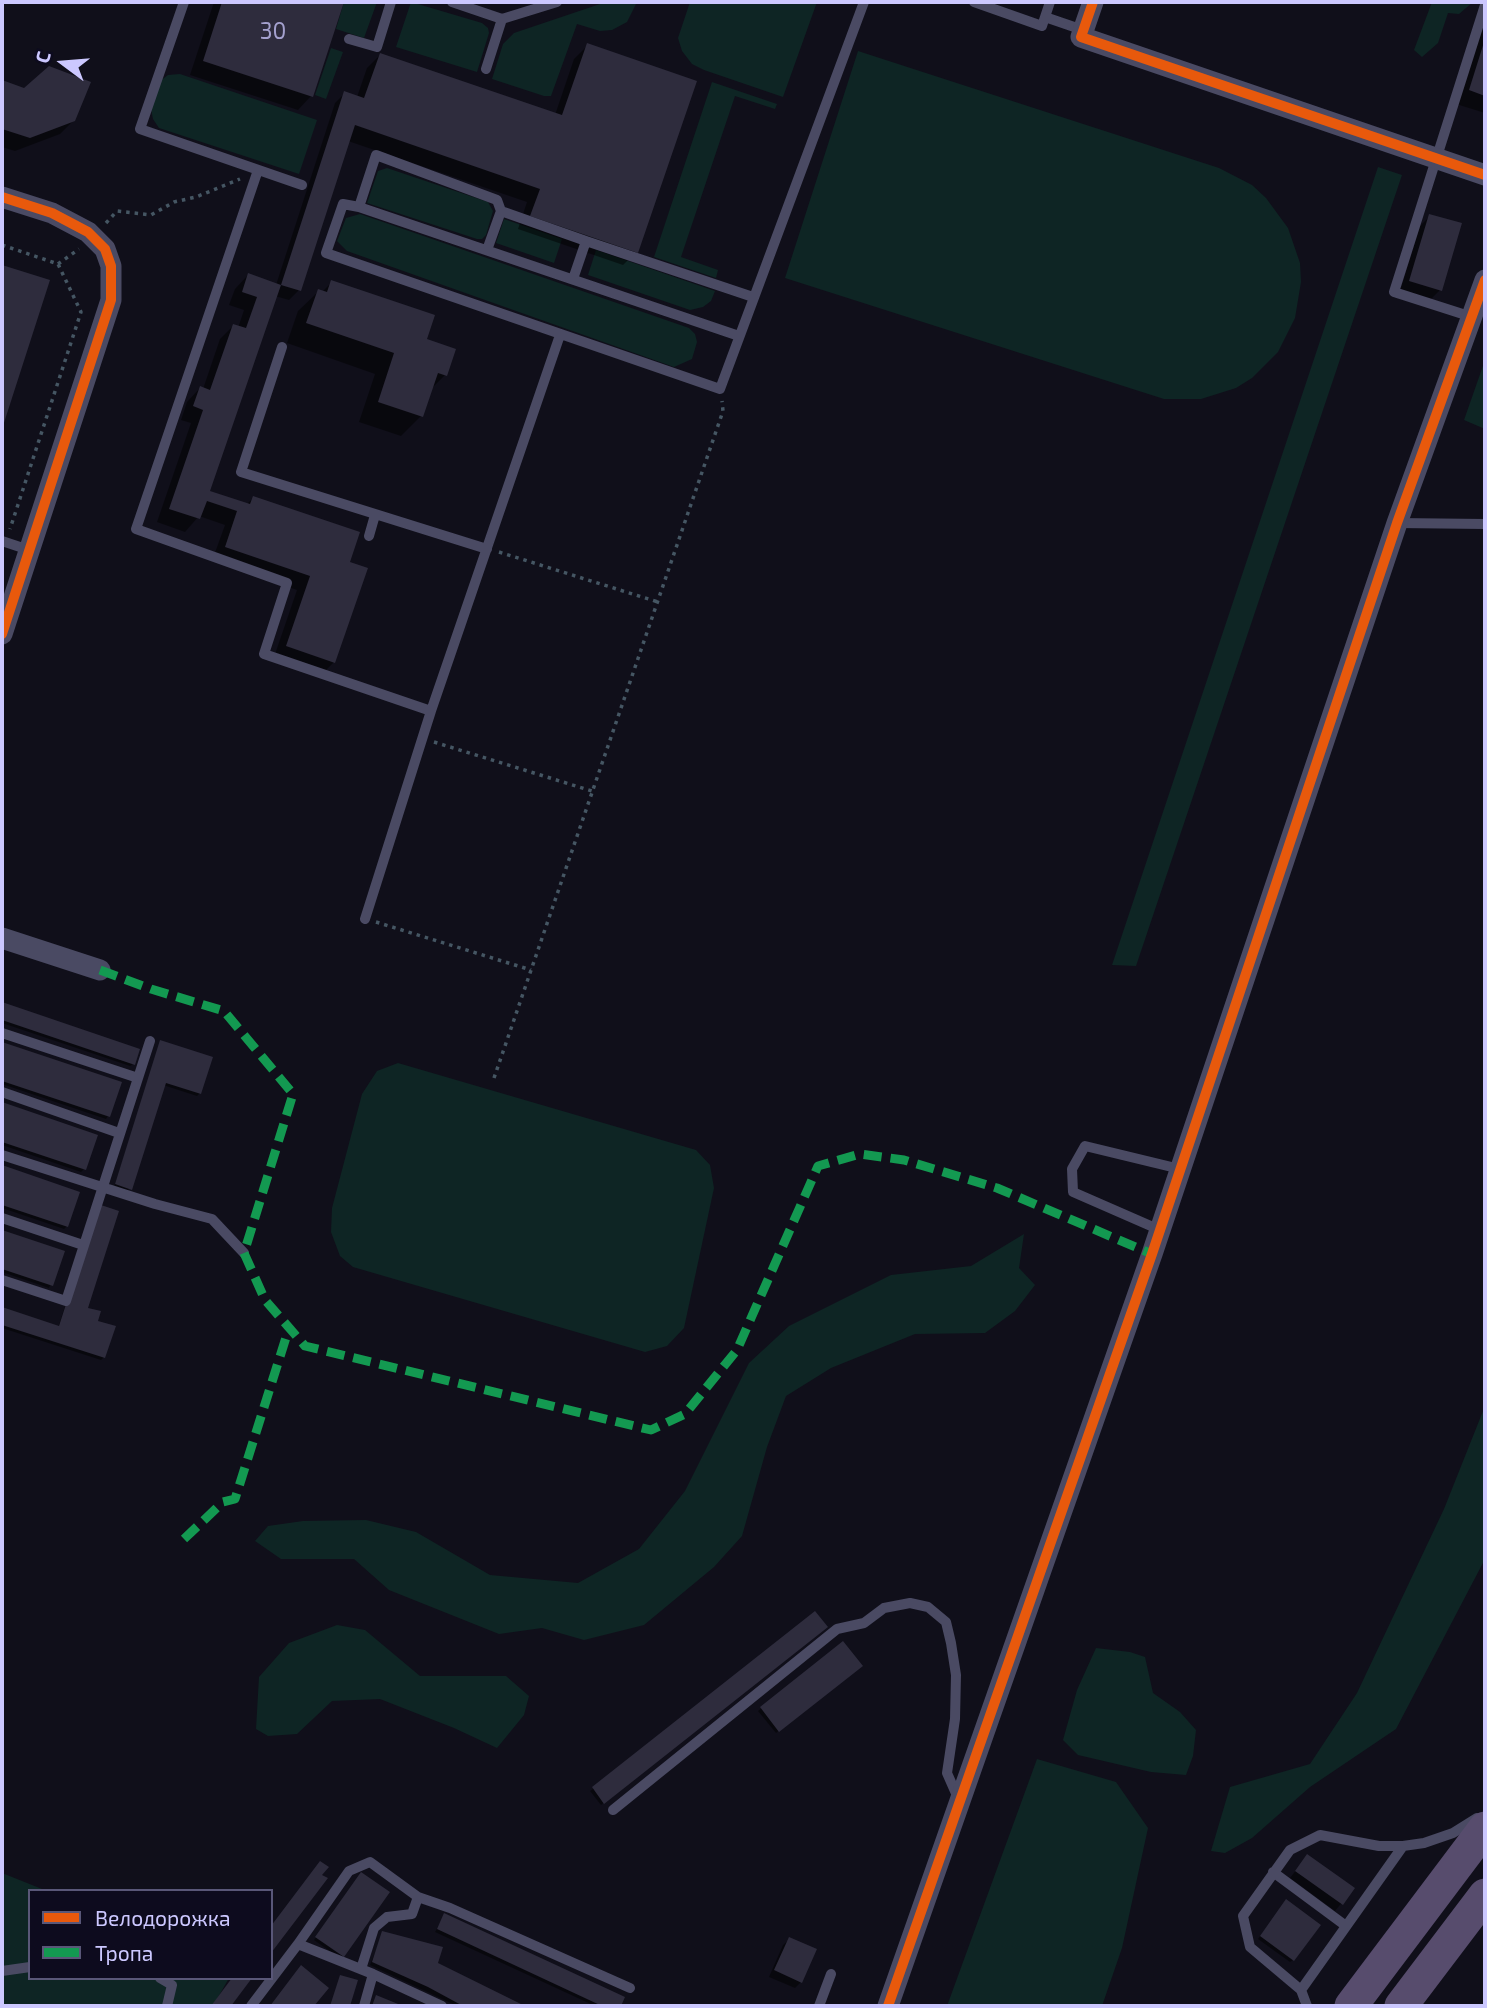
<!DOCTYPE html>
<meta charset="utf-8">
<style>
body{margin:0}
#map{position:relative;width:1487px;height:2008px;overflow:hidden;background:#100f1a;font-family:"Exo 2",sans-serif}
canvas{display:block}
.frame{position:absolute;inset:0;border:4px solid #ccc8ff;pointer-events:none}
.legend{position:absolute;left:28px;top:1889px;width:245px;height:91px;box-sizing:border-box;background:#0d0b1e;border:2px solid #595778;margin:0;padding:9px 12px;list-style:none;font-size:21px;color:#ccc8ff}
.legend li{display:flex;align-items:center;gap:14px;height:35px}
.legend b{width:35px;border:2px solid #595778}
.north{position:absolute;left:28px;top:28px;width:70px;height:70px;-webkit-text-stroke:5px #0d0b1e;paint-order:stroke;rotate:286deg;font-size:19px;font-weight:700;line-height:28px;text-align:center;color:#ccc8ff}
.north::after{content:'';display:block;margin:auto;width:24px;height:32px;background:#ccc8ff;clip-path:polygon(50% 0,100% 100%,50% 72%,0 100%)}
</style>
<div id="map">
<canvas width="1487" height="2008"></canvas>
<div class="frame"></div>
<ul class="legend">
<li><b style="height:9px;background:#e8590c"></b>Велодорожка</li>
<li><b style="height:9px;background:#139951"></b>Тропа</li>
</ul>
<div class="north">С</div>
</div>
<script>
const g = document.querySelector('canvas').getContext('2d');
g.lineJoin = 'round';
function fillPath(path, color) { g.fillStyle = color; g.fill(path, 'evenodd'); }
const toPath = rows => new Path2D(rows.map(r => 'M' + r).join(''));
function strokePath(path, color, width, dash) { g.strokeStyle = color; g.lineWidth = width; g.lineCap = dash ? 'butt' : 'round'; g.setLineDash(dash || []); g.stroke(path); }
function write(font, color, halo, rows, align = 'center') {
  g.font = font + ' "Exo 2",sans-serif'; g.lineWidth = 5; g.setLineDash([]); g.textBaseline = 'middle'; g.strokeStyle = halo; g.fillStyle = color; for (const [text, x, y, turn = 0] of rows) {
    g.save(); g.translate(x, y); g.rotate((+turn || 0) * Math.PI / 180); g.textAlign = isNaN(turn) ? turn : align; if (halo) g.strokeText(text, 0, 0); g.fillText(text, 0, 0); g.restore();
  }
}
const green = toPath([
 [344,2,377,2,364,38,336,29],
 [411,2,482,23,488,28,489,33,477,72,396,47],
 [606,2,637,2,627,22,612,30,600,31,577,24,551,96,544,96,492,79,503,44,514,33],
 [690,2,817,2,783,97,704,70,692,64,682,51,678,38],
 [1432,2,1473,2,1459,14,1448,13,1438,43,1422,57,1414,50],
 [331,48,343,52,326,99,315,95],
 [858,51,1219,168,1252,185,1266,198,1288,228,1300,263,1301,282,1295,318,1278,352,1252,378,1236,388,1201,399,1164,399,785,278],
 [180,74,317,120,299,174,159,128,153,119,151,109,160,81,168,75],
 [712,82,777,104,775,109,735,96,681,257,718,270,716,278,654,257],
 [1378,167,1402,175,1136,966,1112,965],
 [387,168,488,202,493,211,486,235,482,239,477,239,367,203,378,171],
 [360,214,689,328,695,334,697,342,692,359,674,367,347,251,337,241,346,218],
 [504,219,562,239,554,263,496,243],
 [596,250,715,291,711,301,703,307,690,310,588,275],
 [1485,360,1485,429,1464,420],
 [398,1063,696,1150,710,1165,714,1188,684,1328,667,1346,645,1352,353,1267,340,1256,331,1232,332,1208,362,1094,377,1071],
 [1024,1234,1019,1268,1035,1285,1015,1311,985,1333,915,1334,831,1368,786,1396,767,1447,742,1536,714,1567,644,1625,584,1640,542,1628,499,1634,389,1590,354,1559,281,1559,255,1541,268,1526,303,1521,366,1520,416,1532,490,1575,578,1583,639,1549,685,1491,749,1363,789,1326,891,1275,971,1266],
 [1485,1406,1485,1559,1396,1729,1310,1787,1252,1838,1225,1853,1211,1851,1230,1787,1310,1764,1357,1693,1444,1509],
 [337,1625,365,1630,420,1676,506,1676,529,1696,524,1715,497,1748,454,1728,380,1699,332,1701,297,1734,268,1736,256,1729,259,1677,289,1643],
 [1096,1648,1130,1652,1145,1657,1153,1693,1180,1712,1196,1730,1193,1756,1186,1775,1151,1772,1078,1755,1063,1740,1077,1690],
 [1037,1759,1116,1782,1148,1828,1122,1948,1102,2006,947,2006],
 [2,1873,47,1891,30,1891,30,1978,229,1978,213,2006,2,2006]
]);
const shadow = toPath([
 [214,2,342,2,311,96,298,110,190,75],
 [1485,12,1485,113,1456,104],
 [588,45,636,252,623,265,518,229,527,202,348,141,299,290,289,300,275,296,207,492,246,505,253,498,348,563,334,662,320,676,273,660,297,590,212,561,225,525,199,516,185,532,157,522,191,423,181,420,187,402,200,388,203,389,220,339,233,326,238,328,244,310,229,305,235,289,248,275,276,285,335,103,345,93,357,97,367,68,380,55,555,115,574,59],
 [2,82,24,90,74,120,60,134,15,151,2,147],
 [1430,216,1440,290,1430,300,1400,291,1420,226],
 [2,267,47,281,2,425],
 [332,282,425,340,445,375,430,390,421,416,401,436,359,422,375,374,287,343,298,311,319,291,322,292],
 [2,1004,138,1050,133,1064,130,1066,2,1023],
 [161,1042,200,1093,197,1096,163,1085,128,1191,114,1187],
 [2,1043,120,1083,108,1116,106,1119,2,1084],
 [2,1104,95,1136,84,1169,81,1172,2,1145],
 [2,1167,78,1193,67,1226,64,1229,2,1208],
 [96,1209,86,1309,96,1322,104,1357,101,1360,2,1328,2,1309,58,1328],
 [2,1232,63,1252,49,1288,2,1272],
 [815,1613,823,1629,601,1805,590,1791,593,1789],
 [843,1643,858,1668,776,1733,758,1711],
 [1307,1856,1353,1889,1335,1911,1290,1878],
 [359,1877,343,1956,341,1959,314,1940],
 [1284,1904,1293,1960,1290,1962,1258,1939],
 [445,1915,623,1998,619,2006,595,2006,435,1932],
 [383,1933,436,1964,521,2006,457,2006,370,1965],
 [790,1939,801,1982,795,1988,769,1977,783,1945]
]);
const building = toPath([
 [222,2,344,2,313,97,203,61],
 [1485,39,1485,96,1469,90],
 [587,43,697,81,638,253,530,216,540,189,355,125,301,291,281,285,344,91,364,98,380,53,562,115],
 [49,66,91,82,75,121,30,138,2,129,2,80,24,88],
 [1429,214,1462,223,1442,291,1409,281],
 [2,265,50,280,2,429],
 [248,273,281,285,210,491,250,504,253,496,360,532,350,562,368,568,335,663,286,646,310,576,225,547,237,511,207,501,200,519,169,509,203,410,193,406,200,386,210,390,233,324,246,328,257,297,242,292],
 [331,280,435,315,427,339,456,349,447,376,438,373,423,417,378,402,394,353,306,323,318,289,327,292],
 [2,1002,140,1049,135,1065,2,1020],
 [160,1040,213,1057,201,1094,166,1083,132,1190,115,1184],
 [2,1042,122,1082,110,1117,2,1081],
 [2,1102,98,1135,86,1170,2,1142],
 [2,1165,80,1192,68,1227,2,1205],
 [98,1204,119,1211,88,1308,101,1311,98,1321,116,1326,105,1358,2,1325,2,1307,59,1326],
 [2,1230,65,1251,53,1286,2,1269],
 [815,1611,828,1627,604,1804,592,1787],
 [843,1641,863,1666,779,1732,760,1707],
 [1307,1854,1355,1888,1343,1905,1295,1871],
 [320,1861,329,1867,322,1875,328,1878,271,1953,271,1926],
 [361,1872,390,1892,344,1957,315,1937],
 [1286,1899,1321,1925,1294,1961,1260,1936],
 [444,1913,625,1997,621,2006,602,2006,437,1929],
 [382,1931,443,1947,438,1963,525,2006,463,2006,428,1987,372,1962],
 [789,1937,817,1949,802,1983,774,1970],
 [301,1965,329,1988,314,2006,270,2006],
 [340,1975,358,1980,350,2006,330,2006],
 [232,1978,252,1978,231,2006,211,2006],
 [376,1995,403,2006,372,2006]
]);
const path = toPath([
 [106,223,117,211,151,215,174,202,196,197,240,179],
 [2,245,58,264,81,312,10,529],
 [58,264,79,249],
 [499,552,658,602],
 [434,742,592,791],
 [376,922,531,970],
 [494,1078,723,411,722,401]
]);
const service = toPath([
 [184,2,140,129,302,185],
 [452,2,502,19,557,2],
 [974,2,1042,26,1050,2],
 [1045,17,1083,30],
 [349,39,377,47,391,2],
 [486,69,502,19],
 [258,170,136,529,287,583,264,654,431,711],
 [359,207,376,155,497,200,501,211,487,250],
 [501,211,586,241],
 [573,279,586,241,753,297],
 [1472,317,1394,292,1485,5],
 [739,336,359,207,343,204,326,253,720,389,864,2],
 [282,347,241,472,487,549],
 [1397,523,1485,524],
 [369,536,375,515],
 [2,541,29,550],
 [365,919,431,711,560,335],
 [2,1033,138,1078],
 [2,1092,119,1133],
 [2,1155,155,1204,212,1219,244,1253],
 [2,1218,83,1245],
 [1160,1230,1073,1192,1072,1169,1085,1146,1180,1169],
 [2,1280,66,1301,150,1041],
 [613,1810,837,1629,864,1623,884,1608,910,1603,928,1607,946,1622,951,1643,956,1675,955,1719,947,1773,958,1798],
 [1273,1872,1346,1926],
 [361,1969,374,1928,387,1917,412,1914,418,1897],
 [2,1971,30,1967],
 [160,1978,172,1985,167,2006],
 [1301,1990,1403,1846],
 [251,2006,298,1944],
 [364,2006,373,1974],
 [442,2006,373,1974,298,1944,349,1871,370,1862,418,1897,450,1908,630,1988],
 [819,2006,831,1974],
 [1307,2006,1301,1990,1250,1947,1243,1916,1290,1850,1320,1835,1379,1846,1403,1846,1424,1843,1453,1833,1477,1818]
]);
const minor = toPath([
 [1093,2,1081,37,1485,175],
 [2,197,52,213,88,232,105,249,111,266,111,300,2,634],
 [2,938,100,970],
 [888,2006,1152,1254,1397,523,1485,280]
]);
const primary = toPath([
 [1351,2006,1485,1828],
 [1401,2006,1485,1895]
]);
const quiet = toPath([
 [100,970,151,989,224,1011,293,1094,244,1253,265,1300,305,1346,651,1430,685,1414,737,1350,818,1166,860,1154,904,1160,997,1188,1152,1254],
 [184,1539,223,1502,235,1499,289,1328]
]);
const cycleway = toPath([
 [1093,2,1081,37,1485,175],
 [2,197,52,213,88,232,105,249,111,266,111,300,2,634],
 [888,2006,1152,1254,1397,523,1485,280]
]);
const numberNames = [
 ["30",273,31]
];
fillPath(green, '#0e2524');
fillPath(shadow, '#0007');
fillPath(building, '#2e2c3d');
strokePath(path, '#455663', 3.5, [3.5, 5]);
strokePath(service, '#4a4a63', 10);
strokePath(minor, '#4a4a63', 21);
strokePath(primary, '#574c6d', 33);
strokePath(quiet, '#139951', 9, [18, 9]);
strokePath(cycleway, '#e8590c', 10);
write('23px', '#a4a1ce', null, numberNames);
</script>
